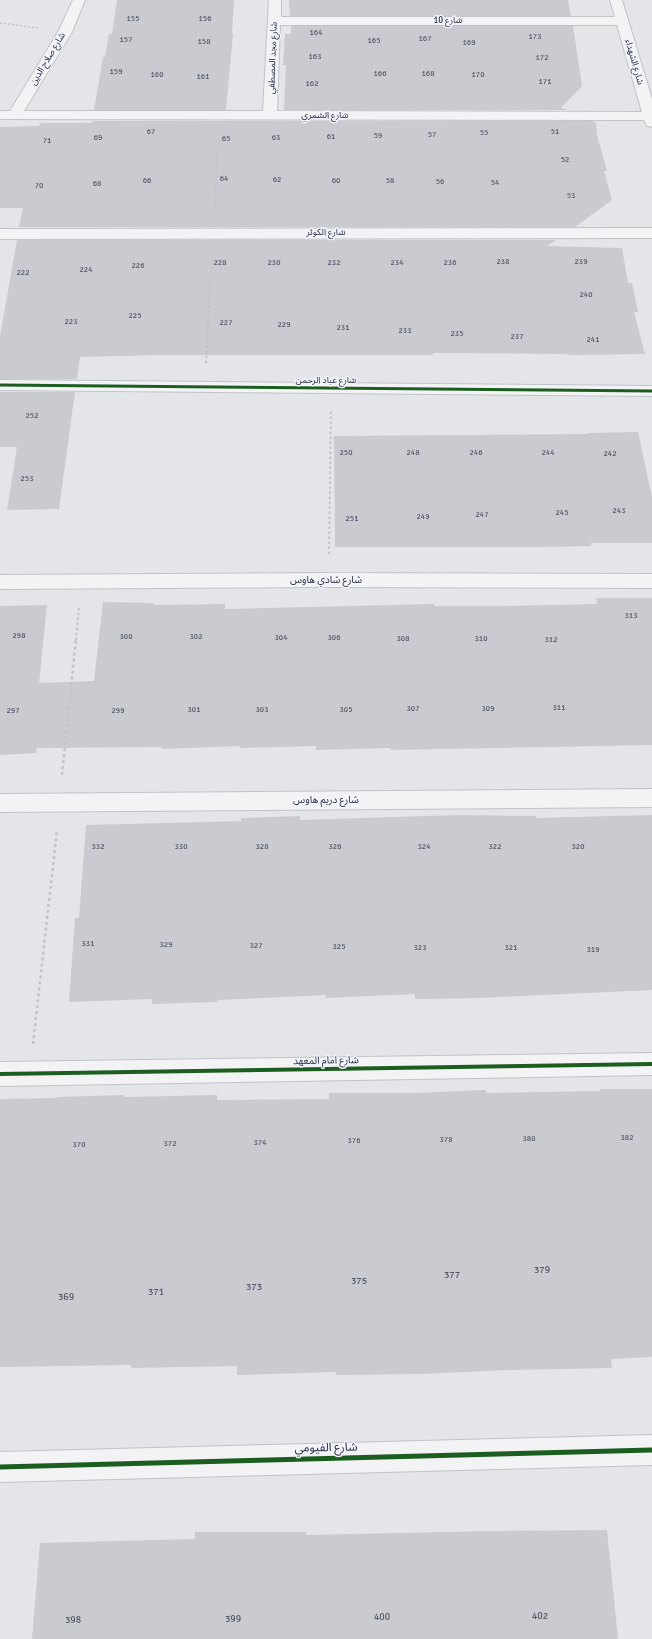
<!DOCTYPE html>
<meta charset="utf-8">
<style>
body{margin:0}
canvas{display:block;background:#e3e5e9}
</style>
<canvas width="652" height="1639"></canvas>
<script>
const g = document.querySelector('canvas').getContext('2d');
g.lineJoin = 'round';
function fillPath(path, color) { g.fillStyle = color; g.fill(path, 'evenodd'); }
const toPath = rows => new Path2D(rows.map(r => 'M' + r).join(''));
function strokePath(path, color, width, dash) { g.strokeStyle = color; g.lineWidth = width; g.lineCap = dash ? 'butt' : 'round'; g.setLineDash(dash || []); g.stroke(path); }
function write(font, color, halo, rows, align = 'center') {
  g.font = font + ' Signika,"Noto Sans Arabic",sans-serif'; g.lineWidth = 3; g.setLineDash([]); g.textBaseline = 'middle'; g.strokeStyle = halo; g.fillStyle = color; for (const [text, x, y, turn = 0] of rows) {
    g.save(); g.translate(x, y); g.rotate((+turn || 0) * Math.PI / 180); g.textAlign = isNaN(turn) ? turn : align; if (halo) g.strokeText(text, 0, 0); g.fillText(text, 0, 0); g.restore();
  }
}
const building = toPath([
 [117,0,234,0,232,34,233,34,226,110,94,110,103,57,105,57,109,34,112,34],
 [289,0,568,0,571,16,290,16],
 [291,26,573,26,582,86,561,108,568,110,284,110,286,65,283,65,285,34,291,34],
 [93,121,593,121,596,123,597,135,607,171,604,171,612,200,575,227,19,227,23,208,0,208,0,127,39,126,40,123,92,123],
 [17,240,556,240,547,246,622,248,628,283,632,283,638,312,634,312,645,354,569,355,569,354,433,353,433,355,161,355,80,357,77,379,0,379,0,336],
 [0,392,75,392,59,509,7,510,17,447,0,447],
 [638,432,652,497,652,543,591,543,591,546,542,547,335,547,334,436,587,434,587,433],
 [596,598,652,598,652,745,391,750,391,748,316,750,316,746,239,748,240,746,162,749,162,747,37,748,36,753,0,755,0,606,47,605,39,683,94,681,103,602,154,603,154,605,225,604,225,609,434,604,434,606,506,606,597,604],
 [458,815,536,816,536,818,652,815,652,990,478,998,415,999,415,994,326,998,326,995,217,1000,217,1002,152,1004,152,999,69,1002,75,918,79,918,86,825,241,821,241,818,300,816,300,820],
 [600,1089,652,1089,652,1357,611,1359,612,1368,509,1370,419,1374,336,1375,336,1372,237,1375,237,1366,131,1368,131,1365,0,1367,0,1099,57,1098,57,1097,124,1095,124,1097,217,1095,217,1100,329,1099,329,1093,416,1093,486,1090,486,1093,600,1091],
 [607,1530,618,1639,32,1639,40,1543,195,1539,195,1532,306,1532,306,1535,492,1531]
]);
const pathFar2 = toPath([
 [0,23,38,28],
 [215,209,218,138],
 [210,285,212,256]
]);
const pathFar1 = toPath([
 [206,363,210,284],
 [329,554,331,411],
 [76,640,79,607]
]);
const path = toPath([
 [62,775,76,639],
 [33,1044,57,830]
]);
const street = toPath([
 [73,0,85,0,72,32,24,111,263,111,269,0,281,0,281,17,615,17,610,0,622,0,652,99,652,127,647,126,644,120,0,119,0,111,10,111,58,32,73,0],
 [280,25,617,25,642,112,277,111,280,25],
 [652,228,652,238,0,239,0,229,652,228],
 [0,380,652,386,652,396,0,390,0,380],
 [328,573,652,574,652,588,328,587,0,589,0,575,328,573],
 [652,789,652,807,0,812,0,794,652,789],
 [652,1053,652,1075,0,1086,0,1062,652,1053],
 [652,1435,652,1465,0,1482,0,1452,652,1435]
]);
const cyclewayFar2 = toPath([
 [0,385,652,391]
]);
const cyclewayFar1 = toPath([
 [0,1074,652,1064]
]);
const cycleway = toPath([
 [0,1467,652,1450]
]);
const numberNames = [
 ["155",133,19],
 ["156",205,19],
 ["164",316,33],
 ["173",535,37],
 ["167",425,39],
 ["157",126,40],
 ["165",374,41],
 ["158",204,42],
 ["169",469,43],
 ["163",315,57],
 ["172",542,58],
 ["159",116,72],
 ["166",380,74],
 ["168",428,74],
 ["160",157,75],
 ["170",478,75],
 ["161",203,77],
 ["171",545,82],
 ["162",312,84],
 ["67",151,132],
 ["51",555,132],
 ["55",484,133],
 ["57",432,135],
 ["59",378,136],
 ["61",331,137],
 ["69",98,138],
 ["63",276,138],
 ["65",226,139],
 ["71",47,141],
 ["52",565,160],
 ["64",224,179],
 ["62",277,180],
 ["66",147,181],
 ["60",336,181],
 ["58",390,181],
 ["56",440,182],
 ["54",495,183],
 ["68",97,184],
 ["70",39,186],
 ["53",571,196],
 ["238",503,262],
 ["239",581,262],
 ["228",220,263],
 ["230",274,263],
 ["232",334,263],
 ["234",397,263],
 ["236",450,263],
 ["226",138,266],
 ["224",86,270],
 ["222",23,273],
 ["240",586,295],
 ["225",135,316],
 ["223",71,322],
 ["227",226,323],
 ["229",284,325],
 ["231",343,328],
 ["233",405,331],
 ["235",457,334],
 ["237",517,337],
 ["241",593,340],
 ["252",32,416],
 ["250",346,453],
 ["248",413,453],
 ["246",476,453],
 ["244",548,453],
 ["242",610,454],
 ["253",27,479],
 ["243",619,511],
 ["245",562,513],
 ["247",482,515],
 ["249",423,517],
 ["251",352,519],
 ["313",631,616],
 ["298",19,636],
 ["300",126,637],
 ["302",196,637],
 ["304",281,638],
 ["306",334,638],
 ["308",403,639],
 ["310",481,639],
 ["312",551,640],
 ["311",559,708],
 ["307",413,709],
 ["309",488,709],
 ["301",194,710],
 ["303",262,710],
 ["305",346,710],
 ["297",13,711],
 ["299",118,711],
 ["332",98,847],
 ["330",181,847],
 ["328",262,847],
 ["326",335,847],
 ["324",424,847],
 ["322",495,847],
 ["320",578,847],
 ["331",88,944],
 ["329",166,945],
 ["327",256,946],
 ["325",339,947],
 ["323",420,948],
 ["321",511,948],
 ["319",593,950],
 ["382",627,1138],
 ["380",529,1139],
 ["378",446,1140],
 ["376",354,1141],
 ["374",260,1143],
 ["372",170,1144],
 ["370",79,1145]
];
const farStreetnames = [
 ["شارع 10",448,21],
 ["شارع مجد المصطفي",273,58,-88],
 ["شارع صلاح الدين",48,59,-59],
 ["شارع الشهداء",634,62,74],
 ["شارع الشمري",325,116],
 ["شارع الكوثر",326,233],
 ["شارع عباد الرحمن",326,381]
];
const streetNames = [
 ["شارع شادي هاوس",326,580],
 ["شارع دريم هاوس",326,800],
 ["شارع امام المعهد",326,1061,-1]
];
const nearNumbernames = [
 ["379",542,1270],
 ["377",452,1275],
 ["375",359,1281],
 ["373",254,1287],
 ["371",156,1292],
 ["369",66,1297],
 ["402",540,1616],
 ["400",382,1617],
 ["399",233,1619],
 ["398",73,1620]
];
const nearStreetnames = [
 ["شارع الفيومي",326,1448,-1]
];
fillPath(building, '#c9cbd0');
strokePath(street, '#c1c3c7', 2);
strokePath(pathFar2, '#c2c3c9', 1.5, [2, 2]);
strokePath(pathFar1, '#c2c3c9', 2, [2.5, 2.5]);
strokePath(path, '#c2c3c9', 2.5, [3, 3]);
fillPath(street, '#f3f3f5');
strokePath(cyclewayFar2, '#1b5e20', 3);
strokePath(cyclewayFar1, '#1b5e20', 4);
strokePath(cycleway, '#1b5e20', 5);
write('8px', '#535868', null, numberNames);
write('9px', '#292f43', '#f1f3f8', farStreetnames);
write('10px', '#292f43', '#f1f3f8', streetNames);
write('10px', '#535868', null, nearNumbernames);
write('12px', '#292f43', '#f1f3f8', nearStreetnames);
</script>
